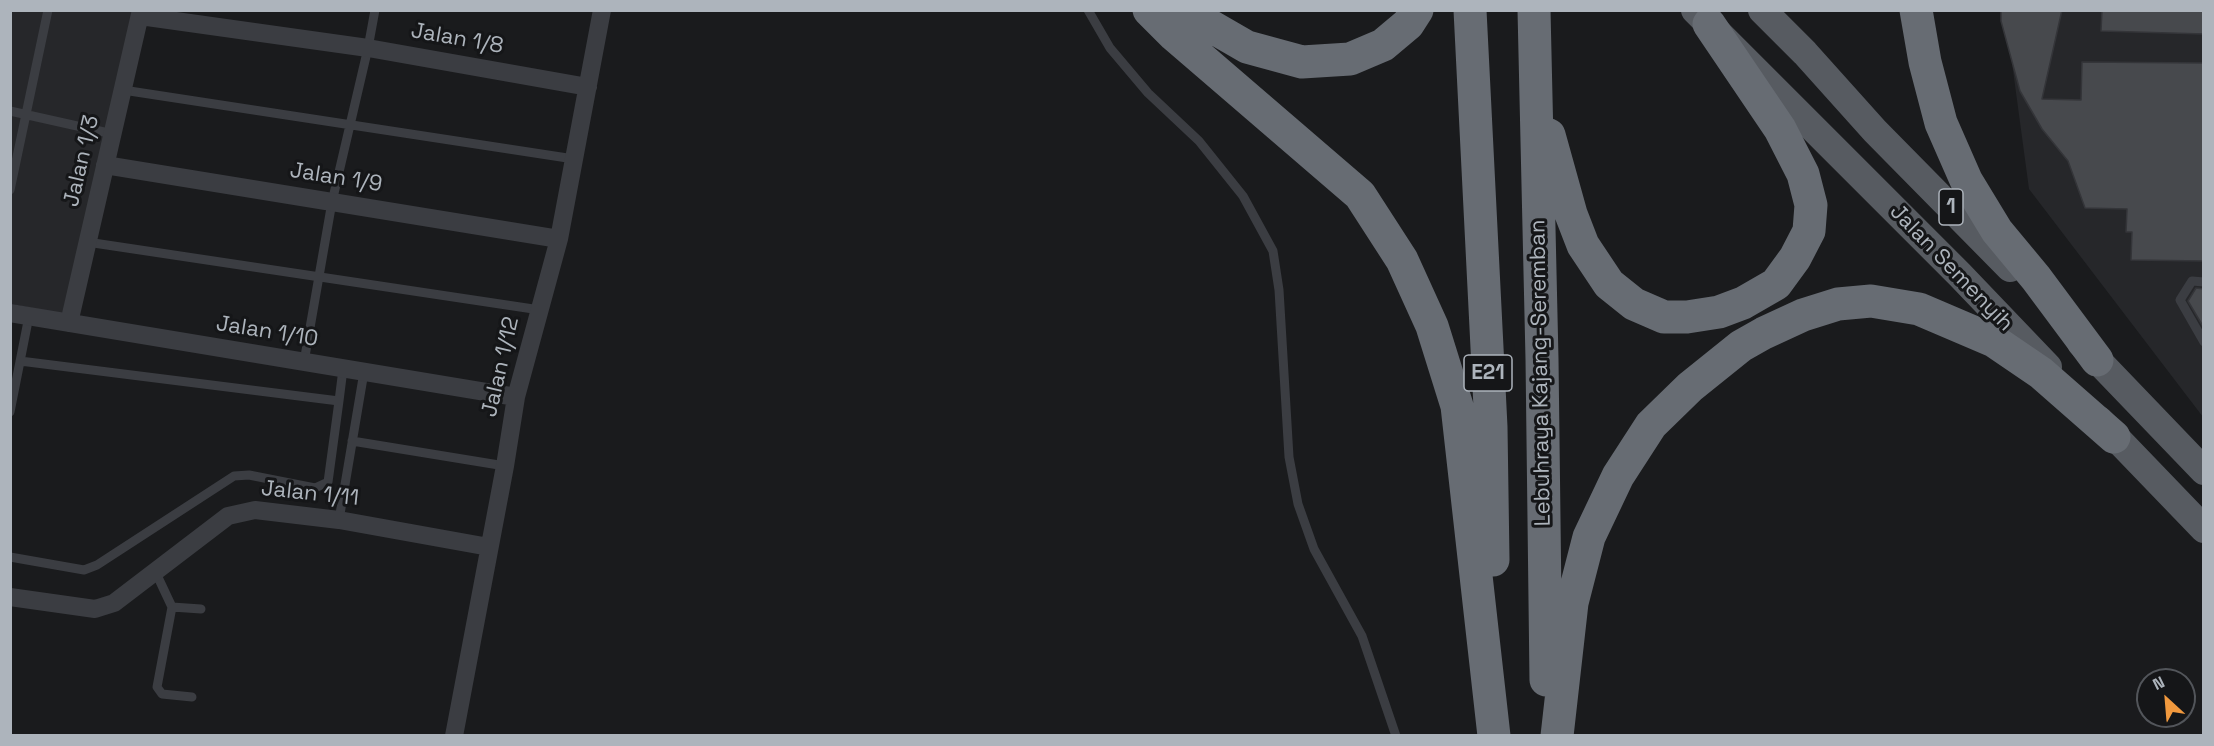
<!DOCTYPE html>
<style>
body{margin:0}
#map{position:relative;width:2214px;height:746px;overflow:hidden;background:#1a1b1d;font-family:"Space Grotesk",sans-serif}
canvas{display:block}
.frame{position:absolute;inset:0;border:12px solid #adb4bc;pointer-events:none}
.north{position:absolute;left:2136px;top:668px;width:60px;height:60px;box-sizing:border-box;background:#151618;border:2px solid #52555a;border-radius:50%;rotate:334deg;font-size:16px;font-weight:700;line-height:24px;text-align:center;color:#adb4bc}
.north::after{content:'';display:block;margin:auto;width:21px;height:27px;background:#f1993e;clip-path:polygon(50% 0,100% 100%,50% 72%,0 100%)}
</style>
<div id="map">
<canvas width="2214" height="746"></canvas>
<div class="frame"></div>
<div class="north">N</div>
</div>
<script>
const g = document.querySelector('canvas').getContext('2d');
g.lineJoin = 'round';
function fillPath(path, color) { g.fillStyle = color; g.fill(path, 'evenodd'); }
const toPath = rows => new Path2D(rows.map(r => 'M' + r).join(''));
function strokePath(path, color, width, dash) { g.strokeStyle = color; g.lineWidth = width; g.lineCap = dash ? 'butt' : 'round'; g.setLineDash(dash || []); g.stroke(path); }
function write(font, color, halo, rows, align = 'center') {
  g.font = font + ' "Space Grotesk",sans-serif'; g.lineWidth = 6; g.setLineDash([]); g.textBaseline = 'middle'; g.strokeStyle = halo; g.fillStyle = color; for (const [text, x, y, turn = 0] of rows) {
    g.save(); g.translate(x, y); g.rotate((+turn || 0) * Math.PI / 180); g.textAlign = isNaN(turn) ? turn : align; if (halo) g.strokeText(text, 0, 0); g.fillText(text, 0, 0); g.restore();
  }
}
const built = toPath([
 [10,11,133,11,63,314,11,304],
 [2005,11,2203,11,2203,417,2029,189]
]);
const building = toPath([
 [2001,10,2062,10,2042,99,2081,100,2082,62,2204,63,2204,261,2131,260,2132,232,2126,232,2127,209,2085,208,2068,161,2042,129,2020,91,2001,21,2001,10],
 [2102,10,2204,10,2204,34,2101,31,2102,10],
 [2196,288,2204,289,2204,328,2188,301,2196,288]
]);
const lane = toPath([
 [1088,10,1110,48,1148,93,1199,141,1243,196,1273,251,1279,290,1289,457,1298,504,1314,549,1362,636,1396,736],
 [123,90,574,159],
 [10,111,113,134],
 [10,190,48,10],
 [87,242,540,310],
 [2204,282,2192,281,2180,300,2204,342],
 [304,362,332,202,368,48,375,10],
 [339,401,343,369],
 [10,412,29,316],
 [352,441,505,466],
 [339,520,364,372],
 [10,557,84,570,97,565,234,476,249,475,315,488,328,482,339,401,20,361],
 [156,573,172,607,157,687,162,694,192,697],
 [172,607,201,609]
]);
const street = toPath([
 [140,16,368,48,588,87],
 [105,165,559,239],
 [10,313,516,397],
 [69,323,141,10],
 [10,597,95,609,114,603,228,516,255,510,339,520,489,547],
 [454,736,505,466,516,397,559,239,602,10]
]);
const primary = toPath([
 [1695,10,1960,275,2048,367],
 [1762,10,1805,53,1875,131,2010,268],
 [2081,343,2204,471],
 [2099,420,2204,529]
]);
const highway = toPath([
 [1149,10,1174,35,1360,195,1402,260,1432,326,1457,406,1494,736],
 [1189,10,1195,17,1247,47,1302,62,1350,59,1383,45,1408,24,1417,10],
 [1470,10,1491,427,1493,560],
 [1534,10,1542,359,1546,680],
 [1916,10,1925,62,1941,123,1966,180,1997,231,2036,278,2097,360],
 [1549,135,1571,214,1583,245,1609,284,1634,304,1664,317,1687,317,1719,312,1743,303,1776,284,1795,258,1809,231,1811,205,1803,174,1780,129,1709,24],
 [1557,736,1572,603,1589,537,1618,476,1651,425,1690,387,1741,346,1764,333,1803,315,1838,304,1871,301,1919,309,1994,341,2041,373,2114,437]
]);
const shields = [
 [1951,207,24],
 [1488,373,48]
];
const shieldNames = [
 ["1",1951,207],
 ["E21",1488,373]
];
const streetNames = [
 ["Jalan 1/8",457,39,10],
 ["Jalan 1/3",82,161,-77],
 ["Jalan 1/9",336,178,9],
 ["Jalan Semenyih",1951,268,46],
 ["Jalan 1/10",267,332,9],
 ["Jalan 1/12",501,367,-77],
 ["Lebuhraya Kajang-Seremban",1541,373,-91],
 ["Jalan 1/11",310,494,6]
];
fillPath(built, '#26272a');
fillPath(building, '#47494d');
strokePath(building, '#343539', 1.5);
strokePath(lane, '#3b3d42', 9);
strokePath(street, '#3b3d42', 18);
strokePath(primary, '#575b61', 28);
strokePath(highway, '#676c73', 33);
for (const [x, y, w] of shields) { const box = new Path2D(); box.roundRect(x - w / 2, y - 18, w, 36, 4.5); g.fillStyle = '#151618'; g.fill(box); strokePath(box, '#adb4bc', 1.5); }
write('bold 21px', '#adb4bc', null, shieldNames);
write('22px', '#adb4bc', '#151618', streetNames);
</script>
